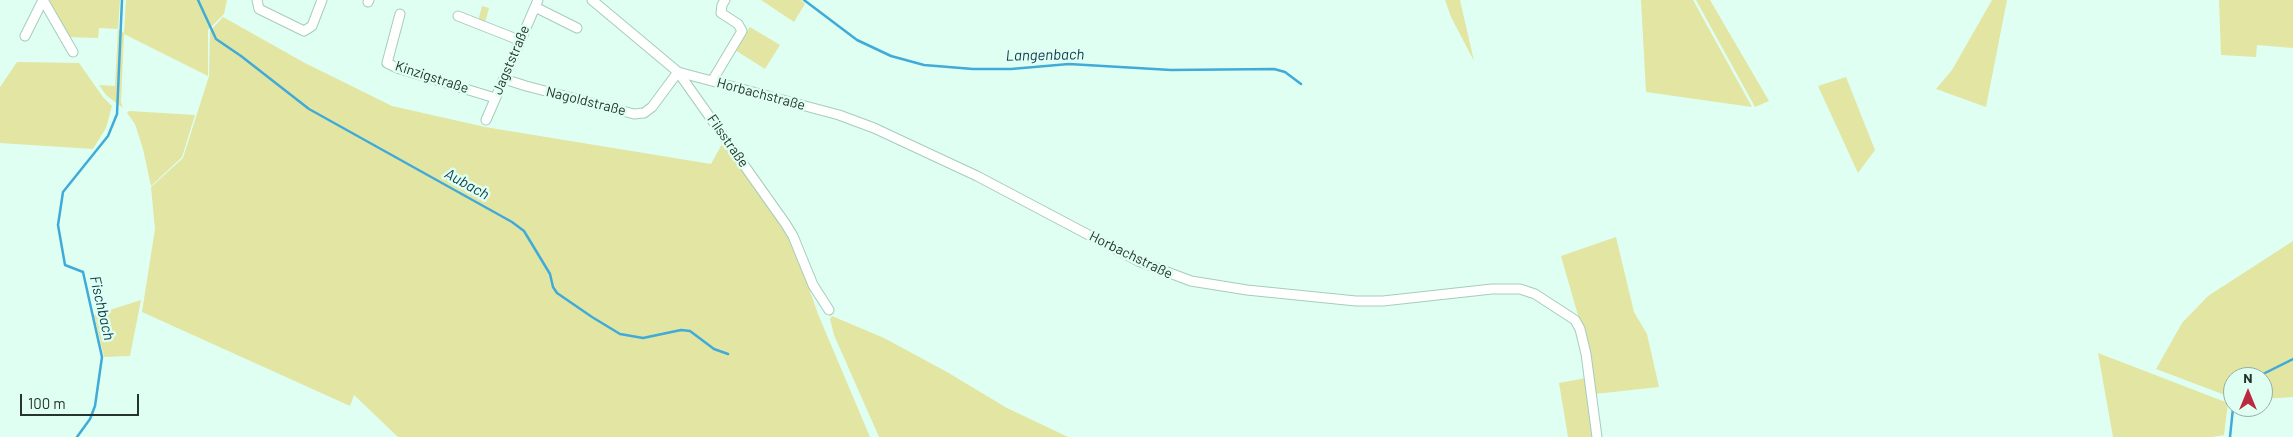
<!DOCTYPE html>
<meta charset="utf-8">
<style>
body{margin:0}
#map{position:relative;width:2293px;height:437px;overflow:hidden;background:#dffff2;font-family:Barlow,sans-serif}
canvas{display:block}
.north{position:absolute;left:2223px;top:367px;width:50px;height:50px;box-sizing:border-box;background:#dffff2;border:1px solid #95aea4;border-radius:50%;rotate:0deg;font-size:14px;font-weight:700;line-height:20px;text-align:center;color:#25342e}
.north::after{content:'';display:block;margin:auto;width:18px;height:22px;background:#bb2940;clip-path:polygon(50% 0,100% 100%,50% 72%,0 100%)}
.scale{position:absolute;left:20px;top:394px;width:119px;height:22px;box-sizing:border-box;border:2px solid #25342e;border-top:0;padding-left:6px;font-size:15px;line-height:18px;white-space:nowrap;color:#25342e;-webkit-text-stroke:4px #dffff2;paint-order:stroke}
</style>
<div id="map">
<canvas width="2293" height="437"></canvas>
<div class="north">N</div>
<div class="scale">100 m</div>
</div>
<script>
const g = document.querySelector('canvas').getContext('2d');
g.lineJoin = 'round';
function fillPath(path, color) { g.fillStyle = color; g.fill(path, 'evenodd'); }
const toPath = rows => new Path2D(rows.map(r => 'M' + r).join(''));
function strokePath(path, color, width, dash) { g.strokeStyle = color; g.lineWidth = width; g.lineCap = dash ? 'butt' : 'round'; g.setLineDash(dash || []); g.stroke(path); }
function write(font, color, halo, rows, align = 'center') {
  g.font = font + ' Barlow,sans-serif'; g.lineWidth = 5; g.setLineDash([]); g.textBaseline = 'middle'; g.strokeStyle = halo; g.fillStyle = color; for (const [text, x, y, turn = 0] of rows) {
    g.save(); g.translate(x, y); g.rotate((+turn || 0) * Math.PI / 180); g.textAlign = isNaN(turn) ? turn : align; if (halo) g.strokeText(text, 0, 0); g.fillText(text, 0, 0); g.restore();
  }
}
const green = toPath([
 [50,0,120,0,118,29,124,33,126,0,227,0,224,14,208,30,208,76,124,34,121,102,123,108,106,95,99,85,115,86,118,29,99,28,98,38,67,37,50,7],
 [761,0,801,0,805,4,794,22],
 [1445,0,1460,0,1474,61,1451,17],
 [1641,0,1693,0,1752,107,1646,92],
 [1696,0,1710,0,1769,101,1755,107],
 [1992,0,2007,0,1986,107,1936,89,1952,70],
 [2219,0,2293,0,2293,48,2257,45,2256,57,2221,55],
 [482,6,489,8,485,23,478,21],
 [223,17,305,63,392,106,485,127,711,164,723,142,791,237,818,314,870,437,398,437,354,395,350,406,142,312,155,229,151,187,183,158,209,76,210,31],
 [750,27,780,45,765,69,735,50],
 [17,62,79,63,103,97,112,106,106,128,93,149,0,143,0,87],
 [1846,77,1875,150,1858,173,1818,86],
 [129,111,195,115,182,157,151,186,143,149,135,124,127,113],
 [1616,237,1634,312,1647,334,1659,387,1595,394,1589,354,1561,256],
 [2293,241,2293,397,2263,399,2263,377,2233,377,2233,398,2156,369,2182,323,2208,296],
 [141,300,130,356,104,357,94,315],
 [832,316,884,338,947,372,1007,408,1068,437,879,437,834,335,830,319],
 [2098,353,2228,403,2224,435,2212,437,2113,437],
 [1586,378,1593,437,1568,437,1559,383]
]);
const stream = toPath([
 [198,0,216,39,241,56,309,109,512,222,524,231,550,274,553,287,557,293,592,317,620,334,643,338,681,330,690,331,714,349,728,354],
 [804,0,857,40,891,56,924,65,973,69,1011,69,1069,64,1171,70,1274,69,1285,72,1301,84],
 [2257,377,2293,359],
 [77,437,90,419,95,406,102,357,83,272,65,265,58,225,63,192,108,136,117,114,122,0],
 [2230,437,2233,408]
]);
const street = toPath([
 [43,0,73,52],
 [257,0,259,9,304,31,312,26,322,0],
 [592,0,678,72,785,223,793,236,813,285,829,310],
 [368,2,369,0],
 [535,7,577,28],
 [400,14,387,63,397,68,495,98],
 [458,16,519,40],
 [25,36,43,0],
 [678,72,839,115,874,128,977,176,1138,261,1191,281,1247,290,1356,301,1383,301,1492,289,1520,289,1535,294,1575,320,1580,329,1586,354,1597,437],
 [504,79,526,86,634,114,644,113,652,107,678,72],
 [712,81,742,31,738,24,721,13,722,5,725,0],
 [486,120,538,0]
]);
const streetNames = [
 ["Jagststraße",511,60,-67],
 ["Kinzigstraße",432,77,18],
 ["Horbachstraße",761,94,15],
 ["Nagoldstraße",586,101,14],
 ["Filsstraße",728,141,55],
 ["Horbachstraße",1131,255,26]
];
const waterNames = [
 ["Langenbach",1045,55,-1],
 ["Aubach",467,184,29],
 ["Fischbach",102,308,77]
];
fillPath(green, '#e3e5a3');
strokePath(stream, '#40abd9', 2.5);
strokePath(street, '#a6ccbd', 11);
strokePath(street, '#fff', 9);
write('14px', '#25342e', '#dffff2', streetNames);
write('italic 15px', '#0c3b4e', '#dffff2', waterNames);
</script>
